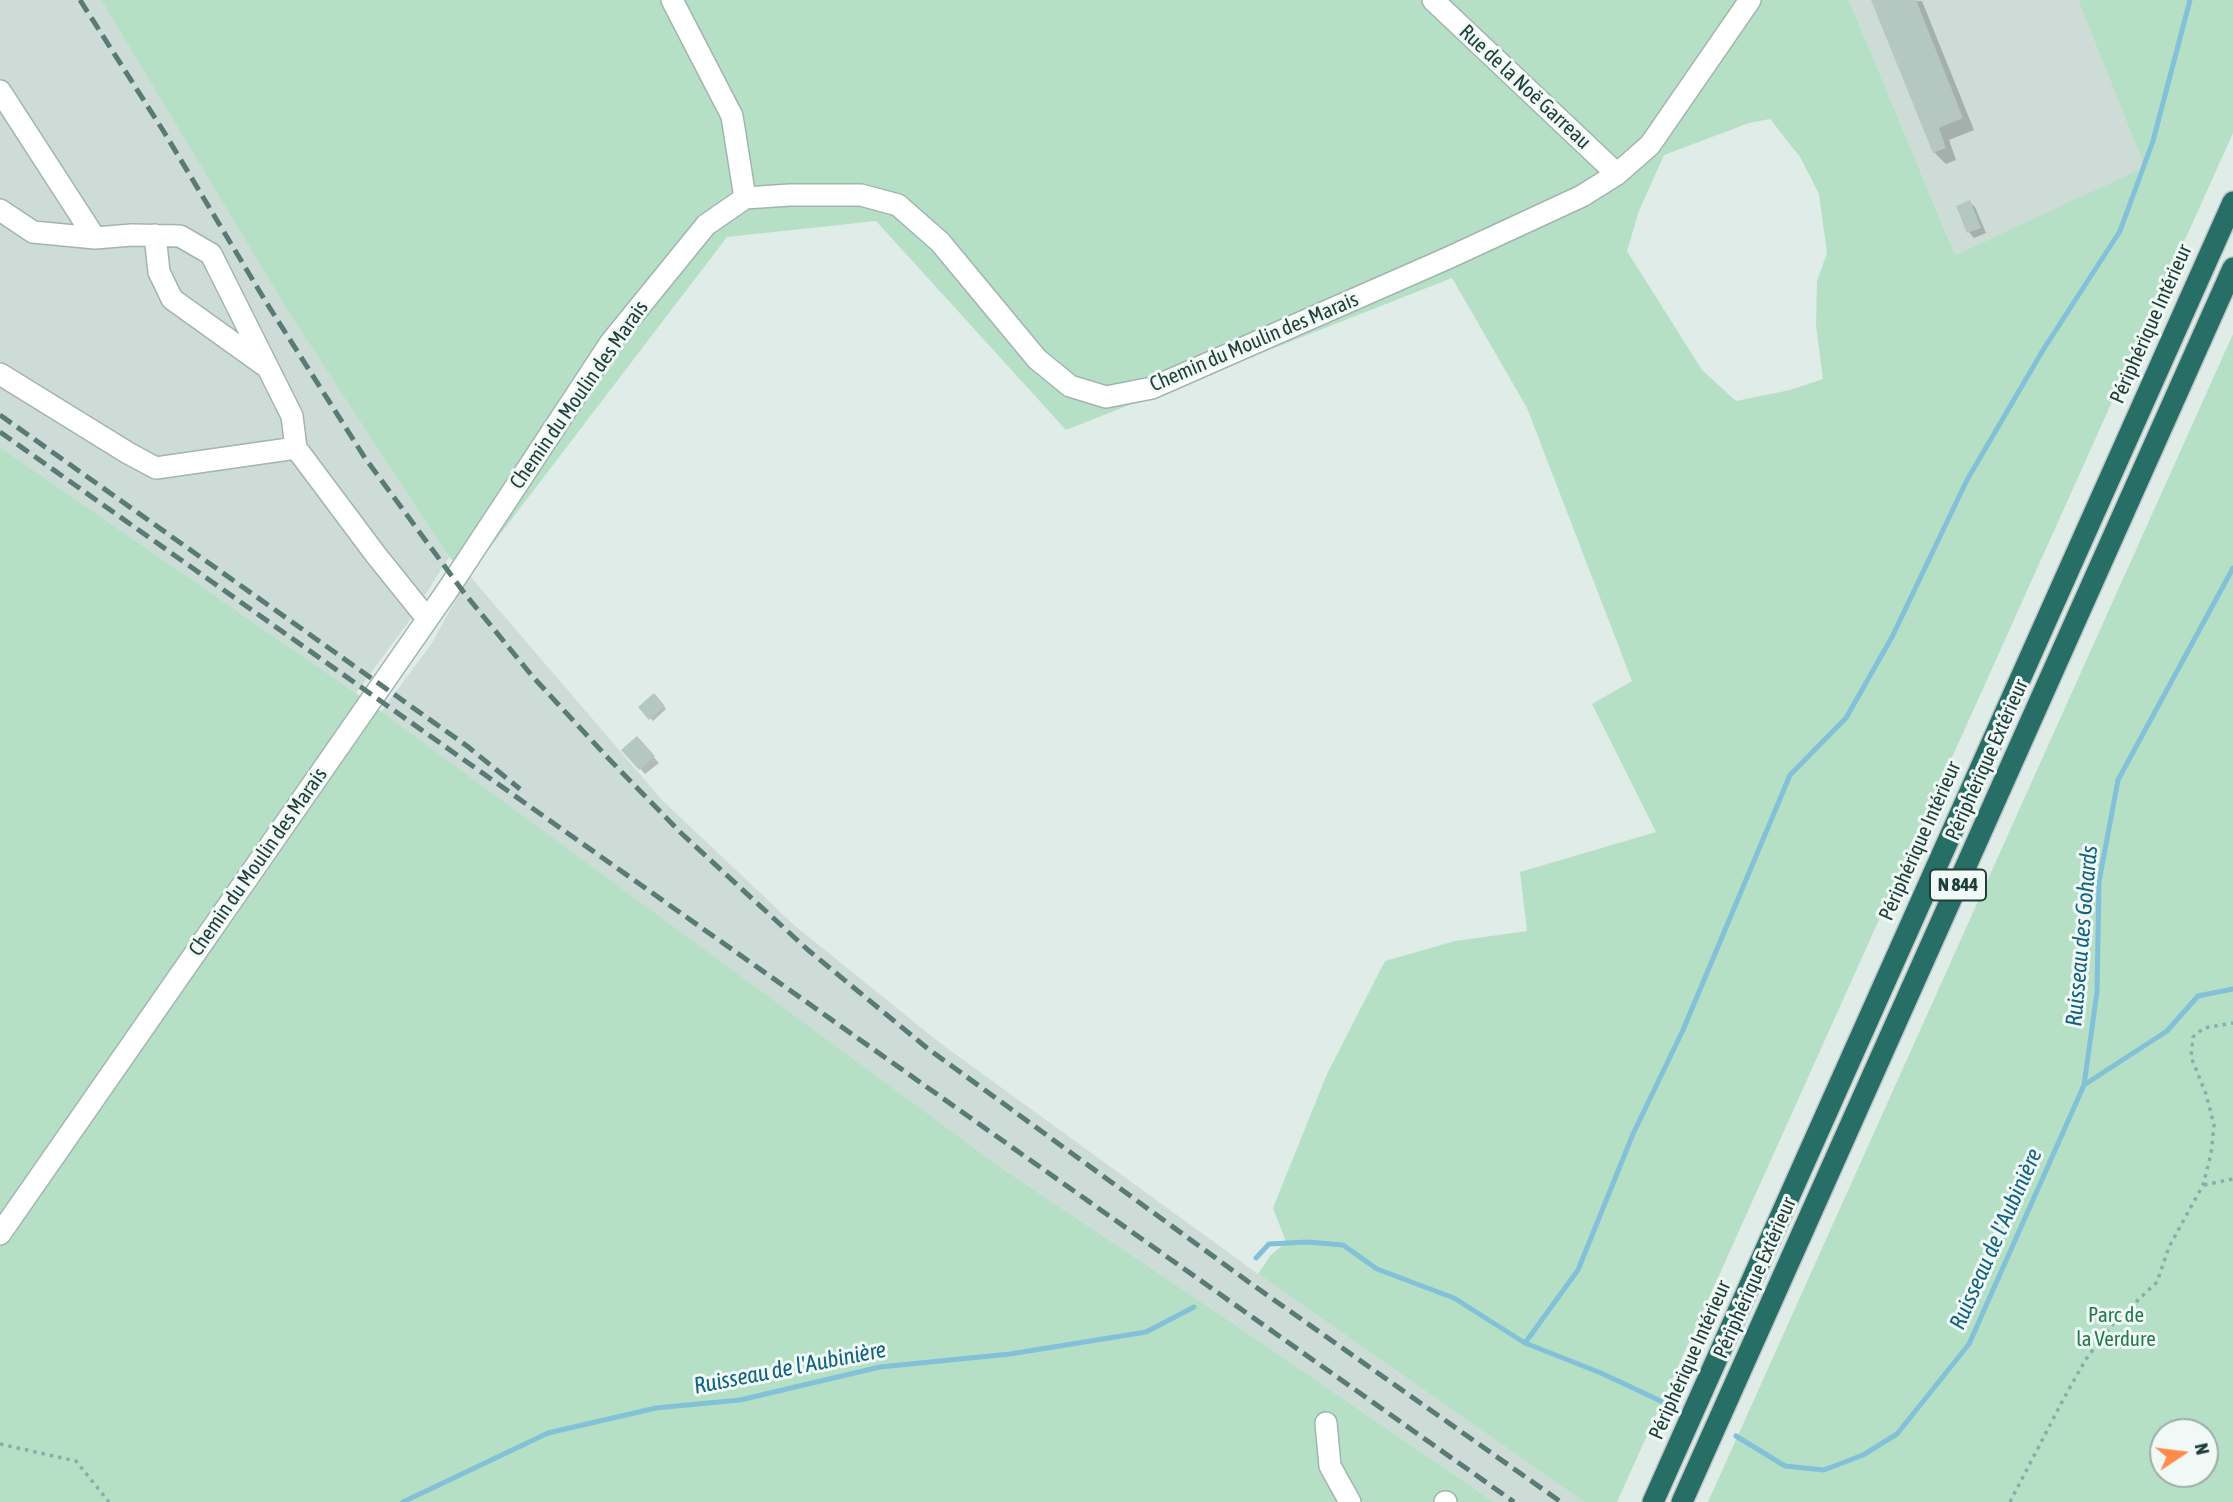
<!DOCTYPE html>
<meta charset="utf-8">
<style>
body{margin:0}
#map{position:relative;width:2233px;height:1502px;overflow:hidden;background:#e0ece8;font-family:"Asap Condensed",sans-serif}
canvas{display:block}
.north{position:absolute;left:2149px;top:1418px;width:70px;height:70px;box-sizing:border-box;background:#f0f9f5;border:2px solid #9caeaa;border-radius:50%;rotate:77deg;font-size:19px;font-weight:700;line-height:28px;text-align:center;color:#1f3e39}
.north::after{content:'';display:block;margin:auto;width:24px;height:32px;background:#ff8b4b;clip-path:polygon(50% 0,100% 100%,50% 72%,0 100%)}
</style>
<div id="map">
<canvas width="2233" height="1502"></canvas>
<div class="north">N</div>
</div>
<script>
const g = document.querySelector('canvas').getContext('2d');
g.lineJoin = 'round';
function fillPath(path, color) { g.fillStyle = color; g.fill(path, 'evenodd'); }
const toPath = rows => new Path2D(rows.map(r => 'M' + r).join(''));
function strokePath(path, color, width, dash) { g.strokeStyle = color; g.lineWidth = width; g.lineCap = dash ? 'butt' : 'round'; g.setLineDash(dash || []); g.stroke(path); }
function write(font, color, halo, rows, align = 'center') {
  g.font = font + ' "Asap Condensed",sans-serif'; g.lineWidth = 6; g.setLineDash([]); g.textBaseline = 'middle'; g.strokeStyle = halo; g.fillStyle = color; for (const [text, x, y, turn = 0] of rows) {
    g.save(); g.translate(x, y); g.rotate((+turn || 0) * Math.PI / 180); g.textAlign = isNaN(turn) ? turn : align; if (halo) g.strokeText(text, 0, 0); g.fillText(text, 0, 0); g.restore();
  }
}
const built = toPath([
 [0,0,101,0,292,318,449,557,407,624,356,693,0,447],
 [1849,0,2078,0,2146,168,1955,255],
 [469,575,662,800,794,925,940,1043,1258,1274,1584,1502,1494,1502,1218,1313,1003,1169,381,712,432,643]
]);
const green = toPath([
 [101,0,1849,0,1955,255,2145,167,2078,0,2233,0,2233,133,1617,1502,1584,1502,1258,1274,1271,1255,1286,1242,1273,1208,1327,1074,1385,961,1455,941,1527,931,1520,872,1656,832,1592,704,1632,681,1527,408,1452,278,1066,430,876,221,727,237,469,575,449,557,292,318],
 [1770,119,1800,157,1819,194,1827,253,1817,281,1816,325,1823,379,1790,390,1736,401,1702,370,1627,251,1639,211,1664,155,1749,123],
 [2233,334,2233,1502,1708,1502],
 [2205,1432,2205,1474,2163,1474,2163,1432],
 [0,447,356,693,1003,1169,1218,1313,1494,1502,0,1502]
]);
const shadow = toPath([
 [1885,0,1922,1,1974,130,1949,140,1956,160,1946,164,1934,152],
 [1970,202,1975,207,1986,233,1974,238,1969,232],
 [654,696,666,709,653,721,641,708],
 [642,744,659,763,645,774,624,750]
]);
const stream = toPath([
 [2084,1085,2097,992,2099,882,2118,780,2233,568],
 [1256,1258,1269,1244,1307,1242,1343,1245,1377,1269,1454,1298,1525,1343,1601,1373,1665,1403],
 [1525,1343,1578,1270,1633,1134,1683,1030,1790,775,1846,718,1892,637,1967,480,2043,350,2120,231,2153,141,2190,0],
 [1736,1436,1785,1466,1824,1470,1863,1455,1897,1434,1969,1344,2084,1085,2167,1031,2198,996,2233,989],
 [403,1502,548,1433,656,1408,740,1400,880,1367,1010,1354,1146,1332,1194,1307]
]);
const building = toPath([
 [1871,0,1916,0,1963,118,1939,128,1946,148,1933,153],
 [1970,200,1981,228,1967,233,1956,206],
 [654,693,665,706,649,720,638,707],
 [637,736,655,756,639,770,621,750]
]);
const path = toPath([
 [2204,1185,2233,1179],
 [0,1444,76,1461,109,1502],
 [2010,1502,2064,1398,2086,1359,2112,1325,2157,1282,2169,1247,2203,1185,2211,1154,2214,1125,2206,1094,2191,1057,2193,1037,2204,1028,2233,1023]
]);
const minor = toPath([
 [672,0,732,116,745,198],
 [1433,0,1617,174],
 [0,91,95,238],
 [0,210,33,232,95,238,132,235,180,236,211,254,292,416,296,448,376,555,421,611,429,616],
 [155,235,159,272,172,299,264,365],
 [0,374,128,453,156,468,296,448],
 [0,1234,447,591,611,342,706,225,745,198,790,195,861,195,898,205,940,242,1037,359,1070,386,1106,397,1152,388,1448,258,1582,196,1617,174,1650,145,1750,0],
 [1326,1423,1330,1466,1350,1502],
 [1445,1502,1446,1502]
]);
const highway = toPath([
 [1653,1502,2233,202],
 [1682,1502,2233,268]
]);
const rail = toPath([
 [80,0,164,132,266,302,365,458,465,594,533,677,608,758,681,833,808,950,927,1048,1250,1283,1561,1502],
 [0,415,467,746,520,789],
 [0,432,1514,1502]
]);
const shields = [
 [1958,885,56]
];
const shieldNames = [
 ["N 844",1958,885]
];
const streetNames = [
 ["Rue de la Noë Garreau",1525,87,43],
 ["Périphérique Intérieur",2151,324,-66],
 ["Chemin du Moulin des Marais",1254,342,-23],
 ["Chemin du Moulin des Marais",579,395,-55],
 ["Périphérique Extérieur",1987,760,-66],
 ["Périphérique Intérieur",1920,841,-66],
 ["Chemin du Moulin des Marais",258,862,-55],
 ["Périphérique Extérieur",1755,1278,-66],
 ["Périphérique Intérieur",1690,1360,-66]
];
const parkNames = [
 ["Parc de",2116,1315],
 ["la Verdure",2116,1339]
];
const waterNames = [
 ["Ruisseau des Gohards",2082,936,-85],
 ["Ruisseau de l'Aubinière",1996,1239,-66],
 ["Ruisseau de l'Aubinière",790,1368,-11]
];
fillPath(built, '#cedcd7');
fillPath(green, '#b6e0c6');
fillPath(shadow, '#0003');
strokePath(stream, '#82c1d8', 5);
fillPath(building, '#b5c7c1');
strokePath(minor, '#a2b4b0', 24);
strokePath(highway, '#c0c9c8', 24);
strokePath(path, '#7db3a8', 3.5, [3.5, 5]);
strokePath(minor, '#fff', 21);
strokePath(highway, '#276e67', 21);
strokePath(rail, '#597a75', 5, [14, 7]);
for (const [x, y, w] of shields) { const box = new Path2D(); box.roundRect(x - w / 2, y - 15.5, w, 31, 5); g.fillStyle = '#f0f9f5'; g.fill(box); strokePath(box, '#1f3e39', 2); }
write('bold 19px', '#1f3e39', null, shieldNames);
write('21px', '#1f3e39', '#f0f9f5', streetNames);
write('21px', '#25794f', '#f0f9f5', parkNames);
write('italic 23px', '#136280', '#f0f9f5', waterNames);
</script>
